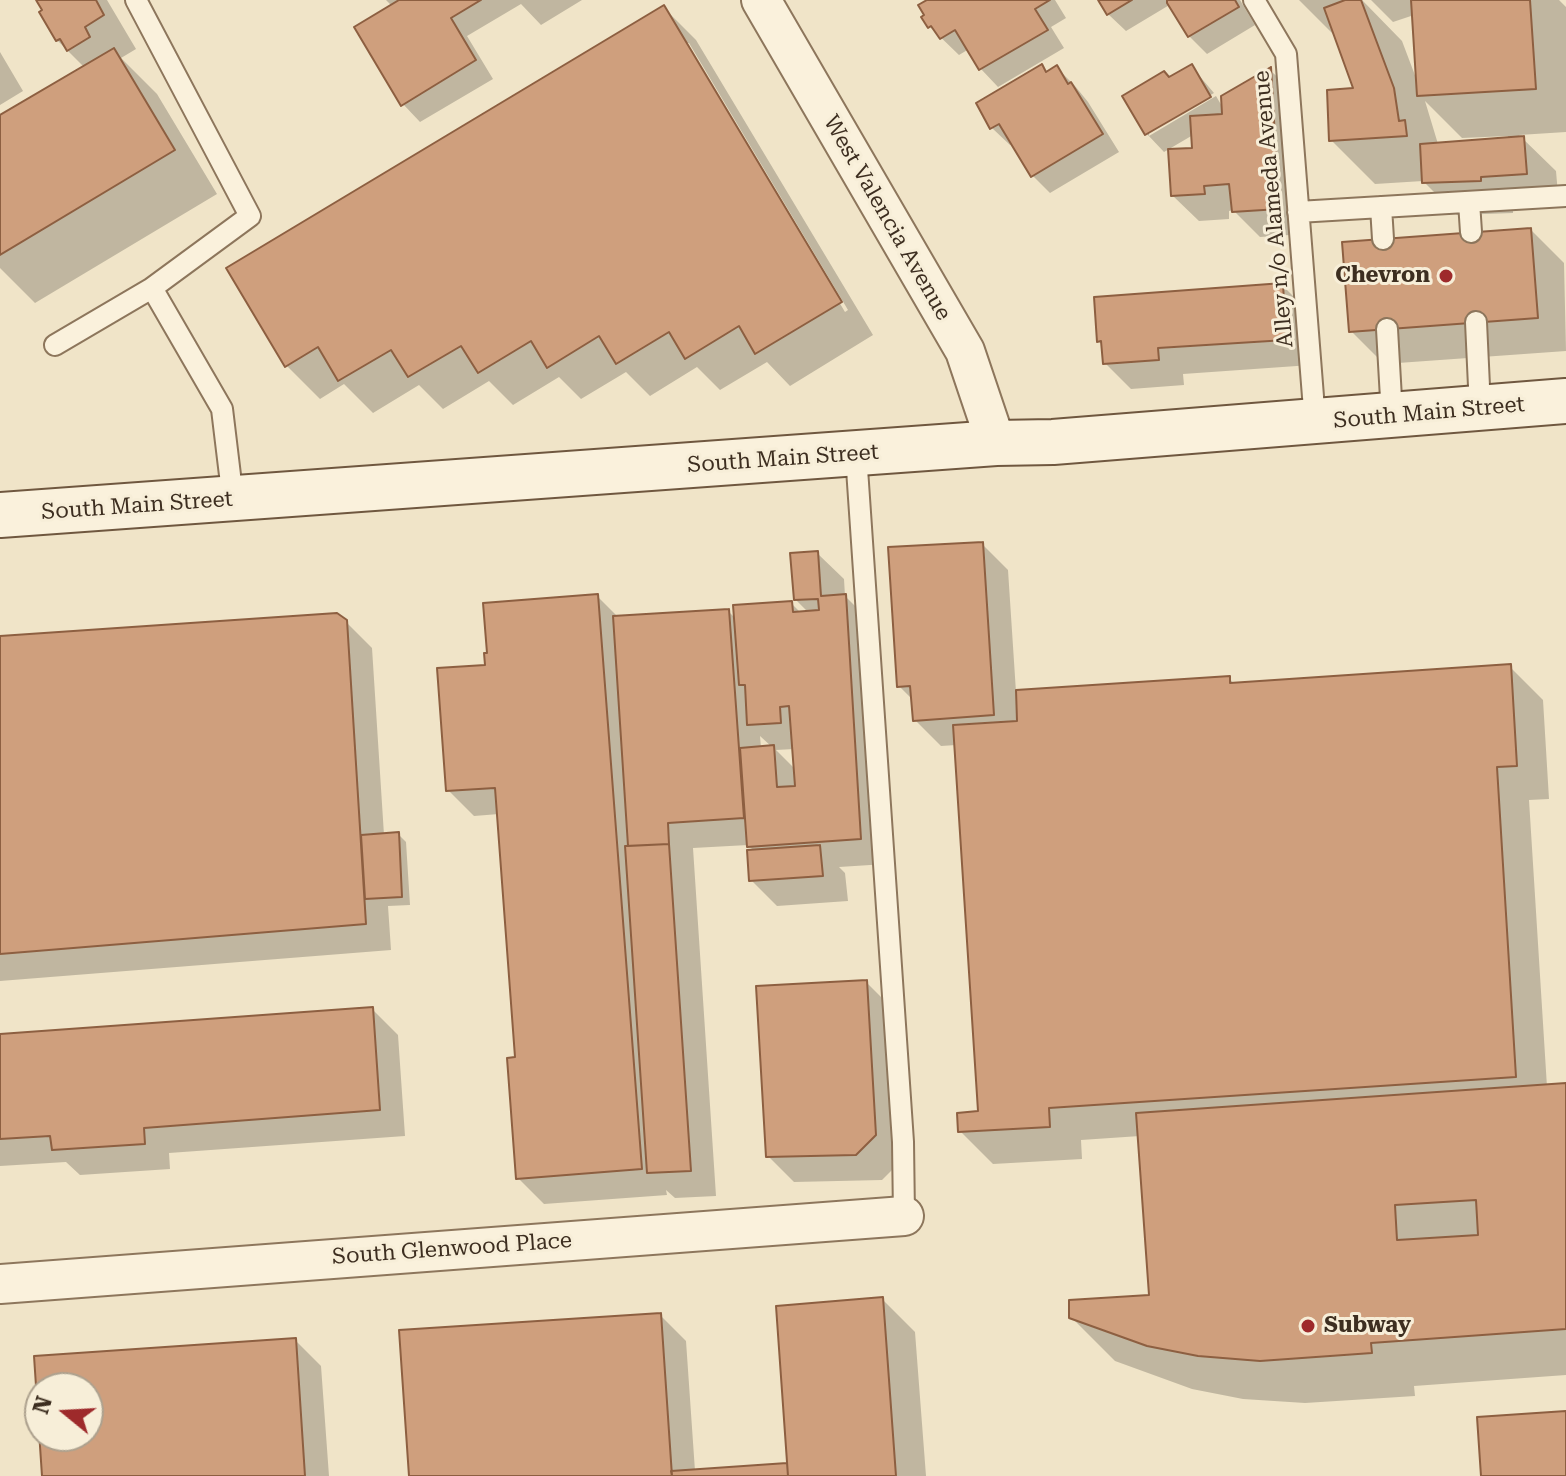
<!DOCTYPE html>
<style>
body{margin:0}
#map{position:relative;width:1566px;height:1476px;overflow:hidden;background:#f0e4c8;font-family:"Roboto Serif",serif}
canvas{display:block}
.north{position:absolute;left:24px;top:1372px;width:80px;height:80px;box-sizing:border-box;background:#f7eed8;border:2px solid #ada18e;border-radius:50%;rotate:288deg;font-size:22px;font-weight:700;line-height:32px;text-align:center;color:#3d2e20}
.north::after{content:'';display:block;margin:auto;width:28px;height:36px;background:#9e2a2b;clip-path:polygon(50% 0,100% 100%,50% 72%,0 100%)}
</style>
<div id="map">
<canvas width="1566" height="1476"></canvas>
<div class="north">N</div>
</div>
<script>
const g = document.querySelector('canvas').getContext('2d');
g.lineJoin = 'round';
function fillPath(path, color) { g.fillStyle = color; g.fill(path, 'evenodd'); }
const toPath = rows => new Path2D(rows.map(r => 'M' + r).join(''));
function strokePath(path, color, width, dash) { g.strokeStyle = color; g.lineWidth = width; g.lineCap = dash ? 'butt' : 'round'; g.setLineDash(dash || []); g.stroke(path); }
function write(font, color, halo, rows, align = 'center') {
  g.font = font + ' "Roboto Serif",serif'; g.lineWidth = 6; g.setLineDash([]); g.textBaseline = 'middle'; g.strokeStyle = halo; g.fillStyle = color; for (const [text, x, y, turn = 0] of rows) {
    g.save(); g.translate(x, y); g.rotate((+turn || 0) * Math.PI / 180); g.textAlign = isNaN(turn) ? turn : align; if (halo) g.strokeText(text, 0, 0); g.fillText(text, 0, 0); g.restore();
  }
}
const shadow = toPath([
 [39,0,107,0,136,49,121,58,157,94,217,194,35,303,0,268,0,118,84,67,57,40],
 [386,0,582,0,541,25,521,4,467,36,493,79,420,122,403,104,392,6],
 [931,0,1055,0,1066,18,1051,27,1064,48,998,87,981,69,969,49,959,55,930,27],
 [1100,0,1240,0,1255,25,1207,54,1189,36,1171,4,1126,31,1108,14],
 [1299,0,1362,0,1402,41,1416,78,1414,15,1393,22,1371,0,1559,0,1566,7,1566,132,1519,135,1556,171,1559,206,1513,210,1513,213,1457,215,1423,181,1375,184,1331,140,1356,90,1337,38],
 [1425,101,1462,138,1508,136,1508,139,1438,144],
 [663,7,696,40,873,335,790,386,767,362,720,390,697,367,650,396,626,372,581,399,559,377,513,405,489,381,443,409,419,385,373,413,344,384,320,399,287,366],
 [684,43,689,43,848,310,845,312],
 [0,52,23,91,0,105],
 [1191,66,1214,93,1149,131,1149,136,1216,96,1223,108,1270,70,1296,95,1304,234,1260,237,1233,210,1229,211,1229,219,1199,221,1173,196,1194,150,1193,135,1164,152,1147,134,1125,97,1170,79],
 [1042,67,1048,73,1057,68,1075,86,1088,102,1119,152,1050,193,1033,176,1013,143,1010,145,992,128],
 [1531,230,1564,263,1566,351,1384,364,1351,331],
 [1282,285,1308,311,1311,365,1183,374,1184,385,1131,389,1105,363,1104,346,1099,341],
 [982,544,1008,570,1016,692,1229,678,1235,685,1510,667,1543,700,1549,799,1529,800,1547,1087,1566,1085,1566,1375,1414,1386,1415,1396,1305,1403,1243,1399,1192,1389,1115,1361,1071,1317,1151,1297,1140,1136,1081,1140,1082,1159,993,1164,960,1131,980,1113,956,745,941,746,915,720,913,700,899,686],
 [818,554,844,579,845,596,871,622,886,864,839,867,845,873,848,901,777,906,751,880,755,852,748,845,693,848,716,1196,675,1198,666,1190,667,1195,544,1204,518,1178,517,1059,499,814,474,816,448,790,487,666,597,596,619,618,728,611,736,619,792,604,802,614,809,613,796,600],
 [760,736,772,747,761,748],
 [794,749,796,770,776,750],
 [346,622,372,648,384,835,398,834,406,842,410,905,388,906,391,950,0,981,0,638],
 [866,982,892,1008,901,1161,882,1180,794,1182,768,1156],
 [372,1009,398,1035,405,1136,169,1153,170,1169,80,1175,66,1162,0,1166,0,1036],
 [882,1299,915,1332,926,1476,411,1476,660,1315,686,1341,695,1471,789,1465],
 [295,1340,321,1366,329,1476,44,1476,42,1436,88,1436,88,1388,40,1388,40,1414,36,1358]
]);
const building = toPath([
 [36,0,96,0,104,15,85,27,90,37,67,51,60,39,56,41,39,12,42,10,36,0],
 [399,0,481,0,451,18,476,60,401,106,354,27,399,0],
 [927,0,1050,0,1035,9,1048,30,979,70,955,30,940,39,931,26,928,28,921,17,924,15,918,5,927,0],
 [1098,0,1132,0,1107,15,1098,0],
 [1167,0,1235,0,1239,7,1188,37,1167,3,1167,0],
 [1345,0,1361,0,1394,88,1399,121,1405,120,1407,136,1329,141,1327,90,1353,88,1324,8,1345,0],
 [1411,0,1530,0,1536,89,1417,96,1411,0],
 [664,5,842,302,755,354,739,326,685,359,669,332,616,364,599,336,547,368,531,341,478,373,461,346,408,377,391,350,338,381,318,347,285,367,226,268,664,5],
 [114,48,175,150,0,255,0,115,114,48],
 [1042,64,1046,72,1057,65,1068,84,1071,82,1103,134,1031,177,999,124,990,129,976,103,1042,64],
 [1192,64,1211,97,1145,135,1122,96,1164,71,1169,77,1192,64],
 [1271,67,1279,209,1232,212,1229,184,1204,186,1205,194,1171,196,1168,149,1192,148,1190,116,1222,114,1221,96,1271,67],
 [1524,136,1527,174,1481,177,1481,181,1422,183,1420,144,1524,136],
 [1531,228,1538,318,1349,332,1342,242,1531,228],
 [1283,283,1286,340,1158,348,1159,360,1103,364,1101,341,1097,342,1094,297,1283,283],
 [983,542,994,715,913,721,910,686,897,687,888,547,983,542],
 [818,551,821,596,846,594,861,839,747,847,740,748,774,745,777,787,795,786,789,706,780,707,781,723,747,725,745,685,739,685,733,605,792,601,793,612,819,610,818,599,794,600,790,553,818,551],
 [598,594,642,1169,516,1179,507,1058,515,1057,495,788,446,791,437,668,485,665,484,653,487,653,483,603,598,594],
 [729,609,744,818,668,823,669,844,628,846,613,616,729,609],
 [337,613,347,620,366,924,0,954,0,636,337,613],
 [1511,664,1517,766,1497,767,1516,1077,1049,1108,1050,1127,958,1132,957,1113,978,1111,953,725,1017,721,1016,690,1230,676,1230,683,1511,664],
 [399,832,402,897,365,899,361,835,399,832],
 [669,844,691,1171,647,1173,625,846,669,844],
 [820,845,823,876,749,881,747,850,820,845],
 [867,980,876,1135,856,1155,766,1157,756,986,867,980],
 [373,1007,380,1110,144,1128,145,1144,52,1150,50,1136,0,1139,0,1034,373,1007],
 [1566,1083,1566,1329,1371,1343,1372,1353,1260,1361,1198,1356,1147,1346,1069,1318,1069,1300,1149,1295,1136,1113,1566,1083],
 [1476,1200,1478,1235,1397,1240,1395,1205,1476,1200],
 [883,1297,896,1476,788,1476,776,1306,883,1297],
 [661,1313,672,1476,409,1476,399,1330,661,1313],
 [296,1338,305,1476,42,1476,34,1356,296,1338],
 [40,1388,88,1388,88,1436,40,1436,40,1388],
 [1566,1411,1566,1476,1481,1476,1477,1417,1566,1411],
 [787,1463,788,1476,672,1476,671,1471,787,1463]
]);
const lane = toPath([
 [136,0,250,216,152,288,222,409,233,500],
 [1254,0,1286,54,1315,422],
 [1469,202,1471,232],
 [1381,207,1383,239],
 [1298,212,1566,196],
 [1476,322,1480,408],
 [1387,329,1392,416],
 [55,345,152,288],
 [856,454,903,1142,904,1216]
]);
const street = toPath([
 [761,0,965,351,996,443],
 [0,1284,904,1216]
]);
const secondary = toPath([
 [0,515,996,443,1053,442,1566,401]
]);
const markers = [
 [1446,276,8,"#9e2a2b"],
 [1308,1326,8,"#9e2a2b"]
];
const streetNames = [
 ["Alley n/o Alameda Avenue",1274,209,-95],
 ["West Valencia Avenue",887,218,60],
 ["South Main Street",1429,413,-5],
 ["South Main Street",783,459,-4],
 ["South Main Street",137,506,-4],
 ["South Glenwood Place",452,1249,-4]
];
const poiNames = [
 ["Chevron",1430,276],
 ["Subway",1324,1326,"left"]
];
fillPath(shadow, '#0003');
fillPath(building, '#cf9f7d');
strokePath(building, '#8d5f41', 2);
strokePath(lane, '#8d765c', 24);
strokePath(street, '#8d765c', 42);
strokePath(secondary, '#6f573f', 48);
strokePath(lane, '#faf1dc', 20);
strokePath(street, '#faf1dc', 38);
strokePath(secondary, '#faf1dc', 44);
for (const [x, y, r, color] of markers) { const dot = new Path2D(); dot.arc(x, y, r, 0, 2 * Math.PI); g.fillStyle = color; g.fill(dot); strokePath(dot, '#f7eed8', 3); }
write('22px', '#3d2e20', '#f7eed8', streetNames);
write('bold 22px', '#3d2e20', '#f7eed8', poiNames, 'right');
</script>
